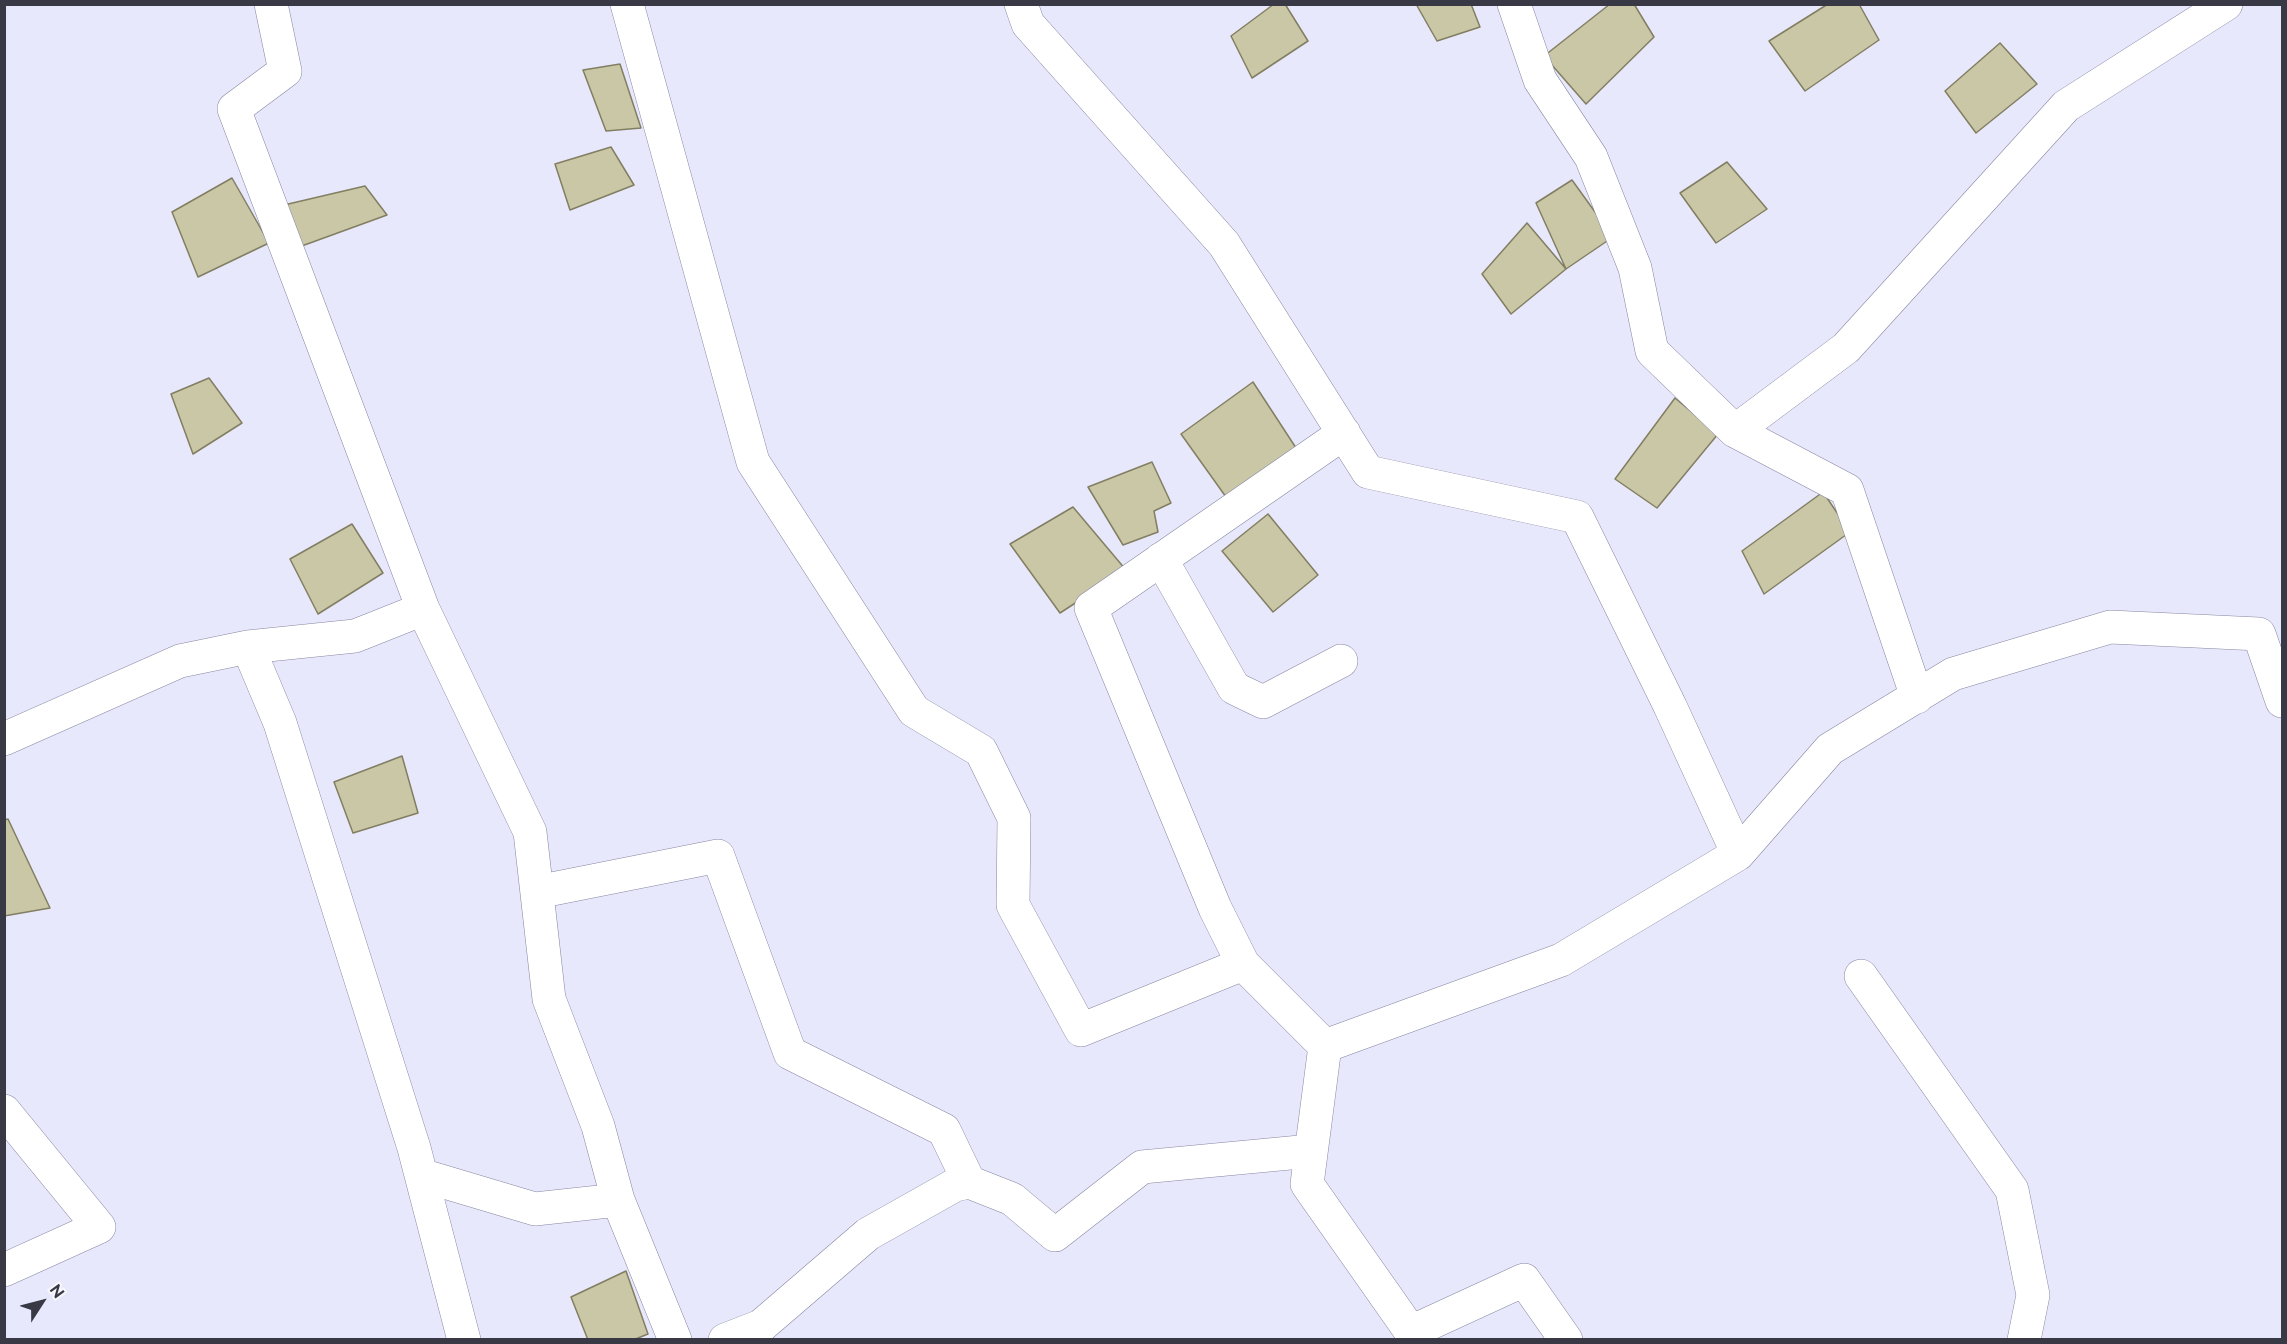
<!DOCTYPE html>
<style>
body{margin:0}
#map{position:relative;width:2287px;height:1344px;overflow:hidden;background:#e8e8fc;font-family:Raleway,sans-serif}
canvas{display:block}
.frame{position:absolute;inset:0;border:6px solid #393946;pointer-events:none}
.north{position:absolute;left:12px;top:1272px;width:60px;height:60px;-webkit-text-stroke:4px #f7f7fd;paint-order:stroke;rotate:54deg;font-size:16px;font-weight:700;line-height:24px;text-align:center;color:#393946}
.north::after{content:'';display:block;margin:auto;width:21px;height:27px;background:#393946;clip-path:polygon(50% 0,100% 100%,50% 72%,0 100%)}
</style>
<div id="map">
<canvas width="2287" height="1344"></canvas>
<div class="frame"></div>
<div class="north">N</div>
</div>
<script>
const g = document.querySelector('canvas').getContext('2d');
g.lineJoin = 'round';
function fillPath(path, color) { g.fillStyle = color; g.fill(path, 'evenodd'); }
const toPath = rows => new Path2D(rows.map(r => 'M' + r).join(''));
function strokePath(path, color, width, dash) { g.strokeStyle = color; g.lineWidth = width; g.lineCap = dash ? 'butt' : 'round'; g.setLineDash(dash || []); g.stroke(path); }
const building = toPath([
 [1274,4,1285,4,1308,41,1252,78,1231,36,1274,4],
 [1416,4,1471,4,1480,27,1437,41,1416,4],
 [1610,4,1634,4,1654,37,1586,104,1544,56,1610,4],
 [1828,4,1859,4,1879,40,1805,91,1769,41,1828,4],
 [2000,43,2037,84,1976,133,1945,91,2000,43],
 [620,64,641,128,606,131,583,70,620,64],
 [611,147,634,185,570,210,555,164,611,147],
 [1727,162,1767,209,1716,243,1680,193,1727,162],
 [232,178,269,243,198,277,172,212,232,178],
 [1572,180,1613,237,1566,269,1536,203,1572,180],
 [365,186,387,215,299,247,284,205,365,186],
 [1527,223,1566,269,1511,314,1482,274,1527,223],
 [209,378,242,423,193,454,171,394,209,378],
 [1253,382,1300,454,1231,504,1181,434,1253,382],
 [1675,398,1718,434,1657,508,1615,479,1675,398],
 [1152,462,1171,503,1154,511,1158,532,1123,545,1088,487,1152,462],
 [1823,492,1850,532,1764,594,1742,551,1823,492],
 [1073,507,1126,570,1060,613,1010,544,1073,507],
 [1268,514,1318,575,1273,612,1222,551,1268,514],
 [352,524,383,573,318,614,290,559,352,524],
 [402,756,418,813,353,833,334,782,402,756],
 [8,819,50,908,4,916,4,820,8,819],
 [626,1271,648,1334,633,1340,588,1340,571,1297,626,1271]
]);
const street = toPath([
 [271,4,285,71,234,109,423,609,530,832,549,999,598,1126,618,1200,535,1209,421,1175],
 [627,4,753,462,914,711,981,751,1014,818,1013,905,1081,1030,1243,964,1325,1046,1561,960,1738,854],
 [1021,4,1028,24,1224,244,1368,472,1577,517,1670,706,1738,854,1830,749,1953,674,2110,627,2259,634,2282,701],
 [1514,4,1540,80,1591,157,1635,268,1652,351,1735,431,1847,490,1917,697],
 [1735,431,1846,348,2066,106,2226,4],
 [1161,559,1234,688,1263,702,1341,661],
 [248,647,280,723,414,1148,464,1340],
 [4,739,180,661,248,647,355,636,423,609],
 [537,892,718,856,790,1053,944,1130,969,1182],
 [1243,964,1215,908,1091,608,1344,433],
 [1861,976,2012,1190,2033,1295,2024,1340],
 [1325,1046,1307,1184,1411,1332,1524,1280,1566,1340],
 [4,1111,99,1227,4,1270],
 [618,1200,675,1340],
 [725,1340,761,1326,868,1234,955,1185,969,1182,1012,1199,1055,1235,1142,1167,1311,1151]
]);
fillPath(building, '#cac7a7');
strokePath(building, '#827e61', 1.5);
strokePath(street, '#8686a2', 34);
strokePath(street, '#fff', 33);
</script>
